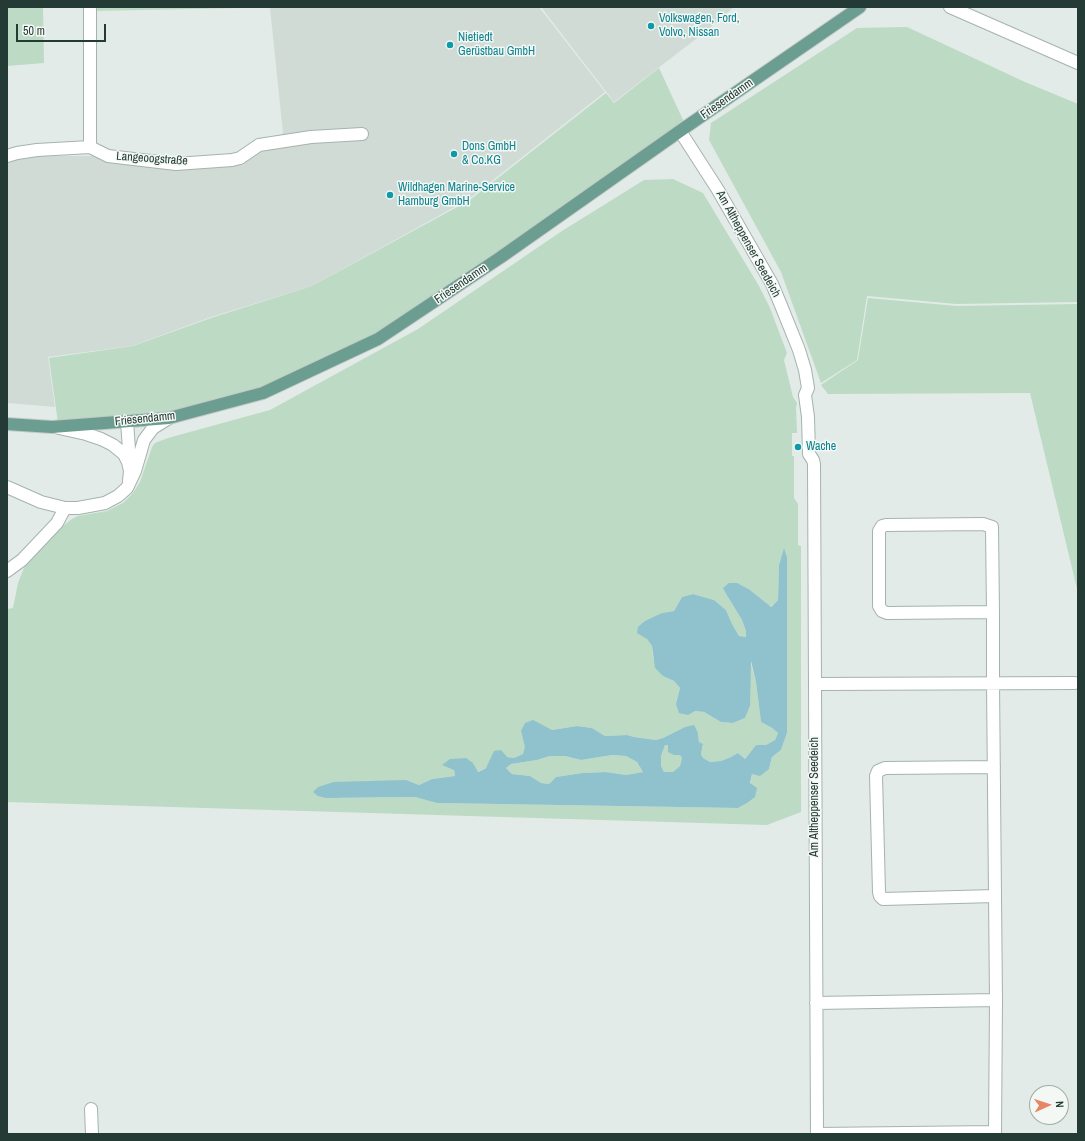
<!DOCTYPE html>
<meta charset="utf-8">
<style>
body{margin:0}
#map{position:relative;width:1085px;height:1141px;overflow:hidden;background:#e2ebe7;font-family:"Archivo Narrow",sans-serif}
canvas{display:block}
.frame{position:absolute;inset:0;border:8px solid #243b35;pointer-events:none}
.north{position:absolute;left:1029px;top:1085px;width:40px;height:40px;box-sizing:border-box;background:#f3f8f5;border:1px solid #a0aca8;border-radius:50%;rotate:87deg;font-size:11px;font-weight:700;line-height:16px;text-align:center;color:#243b35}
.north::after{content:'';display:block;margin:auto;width:14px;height:18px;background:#e68665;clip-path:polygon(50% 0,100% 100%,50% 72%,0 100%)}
.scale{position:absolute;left:16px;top:24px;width:90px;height:18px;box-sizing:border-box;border:2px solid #243b35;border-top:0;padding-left:5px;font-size:12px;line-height:14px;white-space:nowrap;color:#243b35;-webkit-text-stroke:3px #f3f8f5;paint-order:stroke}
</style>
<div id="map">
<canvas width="1085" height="1141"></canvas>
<div class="frame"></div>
<div class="north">N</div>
<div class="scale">50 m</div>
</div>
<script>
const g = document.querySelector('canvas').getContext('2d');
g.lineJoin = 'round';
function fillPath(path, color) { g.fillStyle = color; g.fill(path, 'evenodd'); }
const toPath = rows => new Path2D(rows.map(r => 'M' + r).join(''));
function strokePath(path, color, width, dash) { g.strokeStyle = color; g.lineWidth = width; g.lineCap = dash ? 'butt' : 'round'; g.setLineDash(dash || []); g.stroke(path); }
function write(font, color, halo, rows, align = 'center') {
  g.font = font + ' "Archivo Narrow",sans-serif'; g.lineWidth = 3; g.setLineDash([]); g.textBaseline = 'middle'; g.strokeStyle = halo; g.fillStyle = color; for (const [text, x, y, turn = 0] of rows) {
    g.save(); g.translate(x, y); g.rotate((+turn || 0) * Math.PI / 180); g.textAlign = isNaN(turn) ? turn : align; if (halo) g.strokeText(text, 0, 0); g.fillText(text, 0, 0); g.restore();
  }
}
const built = toPath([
 [307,7,539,7,605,92,469,199,312,286,211,317,132,346,48,357,55,407,7,403,7,163,26,156,92,156,143,164,237,154,261,149,283,133,270,8],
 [541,7,734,7,705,32,614,102]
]);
const green = toPath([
 [7,7,43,7,44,63,7,66],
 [92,7,291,7,92,11],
 [907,27,1025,82,1078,104,1078,302,956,304,867,296,857,360,821,383,781,272,709,140,711,123,857,28],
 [659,68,684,122,511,246,376,334,262,389,168,413,58,423,49,358,133,346,211,318,312,286,470,200,606,93,614,103],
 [673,179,703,193,759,286,770,308,787,353,784,360,793,397,797,403,796,408,797,433,792,433,792,456,794,456,794,498,798,504,798,545,801,546,801,812,767,825,7,802,7,609,13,608,18,583,26,563,60,528,72,519,78,516,107,511,123,503,133,493,140,482,152,447,155,443,168,438,270,410,418,329,562,231,644,180],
 [784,549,787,557,787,733,781,750,772,757,769,769,752,774,747,803,738,808,438,803,415,797,337,798,405,780,419,785,432,779,455,776,454,770,473,763,477,772,507,757,514,758,523,754,526,747,521,731,552,730,577,726,592,728,605,736,627,735,634,737,656,740,663,738,685,727,698,733,699,742,703,745,701,754,703,758,710,762,721,761,731,757,738,753,745,759,756,745,766,745,775,740,778,733,772,728,761,722,756,682,750,660,750,706,745,718,733,723,721,722,704,712,695,711,676,704,680,688,674,681,663,676,653,658,652,646,647,639,662,613,674,611,682,597,693,594,714,600,726,610,732,624,739,636,746,637,746,631,742,620,728,597,750,590,770,607,778,600,779,565],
 [868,298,957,306,1078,304,1078,593,1030,393,828,394,821,385,858,360],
 [665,745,668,745,674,755,680,755,682,758,680,766,673,772,664,772,661,767,661,756],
 [612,755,626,756,637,762,643,772,626,775,606,772,582,773,556,777,549,784,541,783,530,776,512,774,506,768,511,764,537,760,550,756,565,756,581,760]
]);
const water = toPath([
 [784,548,787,557,787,733,781,750,772,757,769,769,760,776,752,774,750,783,757,788,755,797,747,803,738,808,437,803,415,797,326,798,318,796,313,792,318,787,334,782,406,780,419,785,432,779,455,776,454,770,442,765,450,759,466,758,473,763,478,772,486,768,494,751,501,750,507,757,514,758,523,754,525,747,521,731,525,723,533,720,552,730,577,726,592,728,605,736,627,735,634,737,656,740,663,738,685,727,694,725,698,733,699,742,703,744,701,754,703,758,710,762,721,761,731,757,738,753,745,759,756,745,766,745,775,740,778,733,772,728,761,722,756,682,751,661,750,706,745,718,733,723,721,722,704,712,695,711,688,715,679,713,676,704,680,688,674,681,663,676,655,668,652,646,647,639,637,633,638,627,645,621,662,613,674,611,682,597,693,594,714,600,726,610,732,624,739,636,746,637,746,631,742,620,728,597,723,588,729,583,737,583,750,590,771,607,778,600,779,565],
 [665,745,668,745,668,752,674,755,680,755,682,758,680,766,673,772,664,772,661,766,661,756],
 [612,755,626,756,637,762,643,772,626,775,606,772,582,773,556,777,549,784,541,783,530,776,512,774,506,768,511,764,537,760,550,756,565,756,581,760]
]);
const minor = toPath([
 [950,7,1078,63],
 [680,131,718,190,772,284,780,303,799,350,805,370,808,388,805,395,808,417,809,454,813,460,814,464,817,1134],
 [90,147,108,156,176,164,232,160,240,158,259,145,311,137,362,134],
 [7,156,17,153,37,150,90,147,90,7],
 [127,421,130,464],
 [59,428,86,434,101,439,113,445,124,454,128,462,130,471,129,481],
 [7,487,41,502,65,508,78,508,105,503,118,496,127,488,135,471,144,440,153,428,169,418],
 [7,571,22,560,57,523,65,508],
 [993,612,887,613,882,611,879,606,879,531,882,526,886,525,983,524,992,527,993,612,993,683,996,1000,995,1134],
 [815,684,1075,683],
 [994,767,885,768,878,771,876,776,879,892,880,896,883,899,995,896],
 [816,1003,996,1000],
 [91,1109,92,1134],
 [817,1134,995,1132]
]);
const major = toPath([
 [7,424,52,427,169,418,263,393,378,339,501,257,680,131,860,7]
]);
const markers = [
 [651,26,4,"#0f9aa8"],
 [450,45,4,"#0f9aa8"],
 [454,154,4,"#0f9aa8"],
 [390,195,4,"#0f9aa8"],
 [798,447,4,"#0f9aa8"]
];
const cultureNames = [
 ["Volkswagen, Ford,",659,19],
 ["Volvo, Nissan",659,33],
 ["Nietiedt",458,38],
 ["Gerüstbau GmbH",458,52],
 ["Dons GmbH",462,147],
 ["& Co.KG",462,161],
 ["Wildhagen Marine-Service",398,188],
 ["Hamburg GmbH",398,202],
 ["Wache",806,447]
];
const streetNames = [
 ["Friesendamm",727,99,-35],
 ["Langeoogstraße",152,159,4],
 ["Am Altheppenser Seedeich",748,244,61],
 ["Friesendamm",461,284,-34],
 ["Friesendamm",145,419,-6],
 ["Am Altheppenser Seedeich",815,797,-90]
];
fillPath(built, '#d1dbd6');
fillPath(green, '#bddac5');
fillPath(water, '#8fc2cc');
strokePath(minor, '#a5b3ae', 14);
strokePath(major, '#c2c8c6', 14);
strokePath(minor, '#fff', 12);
strokePath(major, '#6b9d90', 12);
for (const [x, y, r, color] of markers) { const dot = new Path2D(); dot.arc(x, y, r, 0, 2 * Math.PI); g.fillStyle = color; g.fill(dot); strokePath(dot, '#f3f8f5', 1.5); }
write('12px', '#0d838f', '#f3f8f5', cultureNames, 'left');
write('12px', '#243b35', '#f3f8f5', streetNames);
</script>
